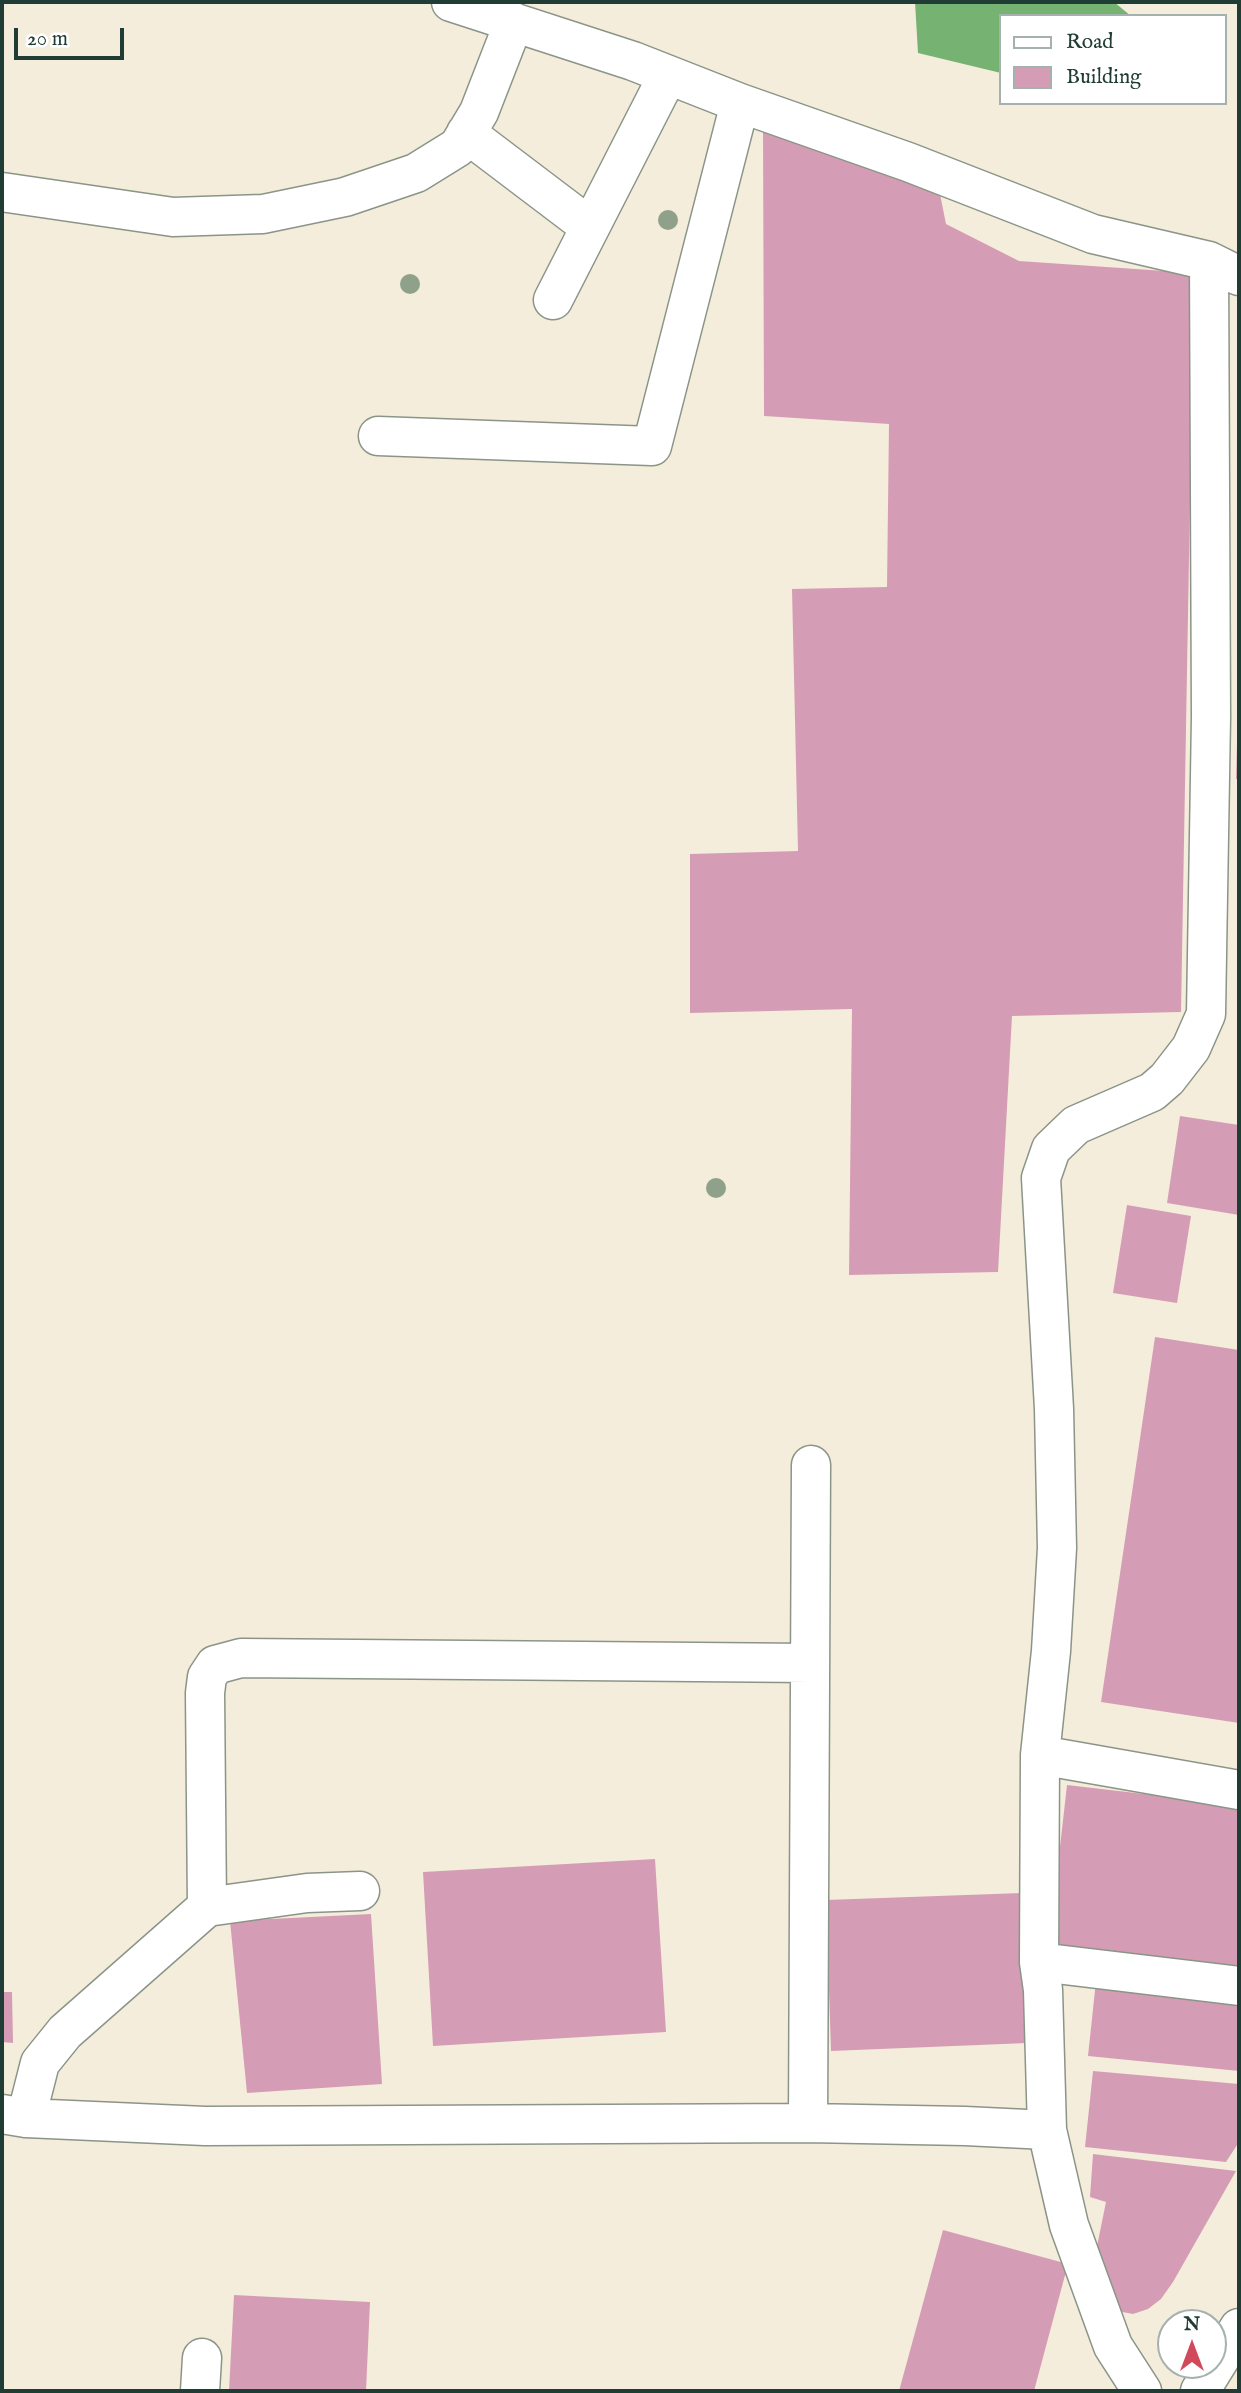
<!DOCTYPE html>
<style>
body{margin:0}
#map{position:relative;width:1241px;height:2393px;overflow:hidden;background:#f5eddb;font-family:"IM FELL English",serif}
canvas{display:block}
.frame{position:absolute;inset:0;border:4px solid #1f3d34;pointer-events:none}
.legend{position:absolute;left:999px;top:14px;width:228px;height:91px;box-sizing:border-box;background:#fff;border:2px solid #a5b1ae;margin:0;padding:9px 12px;list-style:none;font-size:21px;color:#1f3d34}
.legend li{display:flex;align-items:center;gap:14px;height:35px}
.legend b{width:35px;border:2px solid #a5b1ae}
.north{position:absolute;left:1157px;top:2309px;width:70px;height:70px;box-sizing:border-box;background:#fff;border:2px solid #a5b1ae;border-radius:50%;rotate:0deg;font-size:19px;font-weight:700;line-height:28px;text-align:center;color:#1f3d34}
.north::after{content:'';display:block;margin:auto;width:24px;height:32px;background:#d1495b;clip-path:polygon(50% 0,100% 100%,50% 72%,0 100%)}
.scale{position:absolute;left:14px;top:28px;width:110px;height:32px;box-sizing:border-box;border:4px solid #1f3d34;border-top:0;padding-left:9px;font-size:21px;line-height:24px;white-space:nowrap;color:#1f3d34;-webkit-text-stroke:5px #fff;paint-order:stroke}
</style>
<div id="map">
<canvas width="1241" height="2393"></canvas>
<div class="frame"></div>
<ul class="legend">
<li><b style="height:9px;background:#fff"></b>Road</li>
<li><b style="height:19px;background:#d59db5"></b>Building</li>
</ul>
<div class="north">N</div>
<div class="scale">20 m</div>
</div>
<script>
const g = document.querySelector('canvas').getContext('2d');
g.lineJoin = 'round';
function fillPath(path, color) { g.fillStyle = color; g.fill(path, 'evenodd'); }
const toPath = rows => new Path2D(rows.map(r => 'M' + r).join(''));
function strokePath(path, color, width, dash) { g.strokeStyle = color; g.lineWidth = width; g.lineCap = dash ? 'butt' : 'round'; g.setLineDash(dash || []); g.stroke(path); }
const forest = toPath([
 [915,2,1114,2,1131,16,1001,16,1001,73,918,53]
]);
const building = toPath([
 [763,131,940,194,946,224,1019,261,1194,273,1181,1012,1012,1016,998,1272,849,1275,852,1009,690,1013,690,854,798,851,792,589,887,587,889,424,764,416],
 [1237,743,1239,743,1239,779,1236,779],
 [1180,1116,1239,1125,1239,1215,1167,1203],
 [1127,1205,1191,1216,1177,1303,1113,1293],
 [1155,1337,1239,1350,1239,1723,1101,1702],
 [1067,1785,1239,1805,1239,1975,1048,1953],
 [655,1859,666,2032,433,2046,423,1872],
 [1022,1893,1028,2043,831,2051,826,1900],
 [371,1914,382,2084,247,2093,230,1921],
 [1096,1981,1239,1996,1239,2071,1088,2056],
 [2,1992,12,1992,13,2043,2,2042],
 [1093,2071,1239,2084,1239,2142,1226,2162,1085,2147],
 [1093,2154,1236,2171,1173,2282,1161,2299,1148,2309,1133,2314,1117,2311,1096,2251,1106,2202,1090,2197],
 [943,2230,1068,2264,1034,2391,899,2391],
 [234,2295,370,2302,366,2391,229,2391]
]);
const minor = toPath([
 [451,2,633,61,740,103,908,162,1093,234,1209,261,1239,276],
 [466,133,590,227],
 [2,192,173,217,263,214,345,197,416,173,458,147,479,112,514,22],
 [553,300,668,75],
 [378,436,652,446,740,103],
 [1040,1755,1239,1790],
 [207,1907,205,1693,207,1677,215,1665,241,1658,810,1663],
 [1039,1962,1239,1986],
 [2,2114,26,2118,205,2126,808,2123,965,2126,1047,2130],
 [26,2118,40,2063,65,2032,207,1907,307,1893,360,1891],
 [808,2123,811,1465],
 [200,2391,202,2358],
 [1142,2391,1113,2346,1069,2225,1047,2130,1043,1990,1039,1962,1040,1755,1051,1651,1057,1548,1054,1409,1041,1178,1051,1149,1076,1125,1152,1092,1167,1079,1191,1048,1206,1014,1211,717,1209,261],
 [1200,2391,1239,2328]
]);
const trees = [
 [668,220],
 [410,284],
 [716,1188]
];
fillPath(forest, '#76b272');
fillPath(building, '#d59db5');
strokePath(minor, '#8a9588', 41);
strokePath(minor, '#fff', 38);
g.fillStyle = '#8fa18a';
for (const [x, y] of trees) { g.beginPath(); g.arc(x, y, 10, 0, 2 * Math.PI); g.fill(); }
</script>
